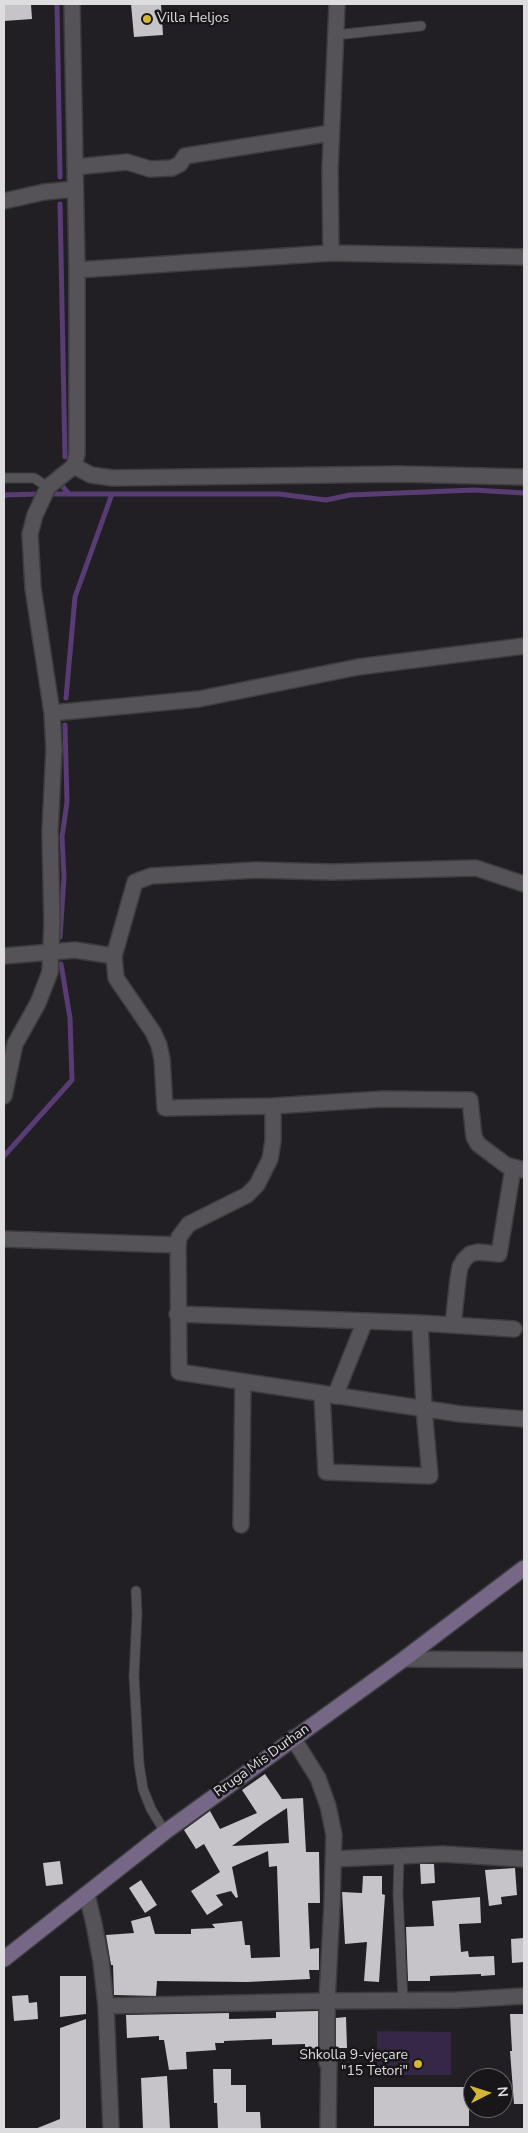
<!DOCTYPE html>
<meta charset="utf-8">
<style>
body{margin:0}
#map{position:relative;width:528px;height:2133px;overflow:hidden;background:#211f23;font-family:"Nunito Sans",sans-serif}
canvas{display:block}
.frame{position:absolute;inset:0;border:5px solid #dddcde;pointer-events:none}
.north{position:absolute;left:463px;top:2068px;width:50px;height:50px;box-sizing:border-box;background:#181619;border:1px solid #676568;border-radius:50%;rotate:85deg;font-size:14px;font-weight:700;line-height:20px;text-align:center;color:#dddcde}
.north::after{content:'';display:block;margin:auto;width:18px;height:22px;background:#d3b635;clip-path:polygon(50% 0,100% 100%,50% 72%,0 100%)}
</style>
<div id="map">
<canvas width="528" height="2133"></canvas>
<div class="frame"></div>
<div class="north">N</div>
</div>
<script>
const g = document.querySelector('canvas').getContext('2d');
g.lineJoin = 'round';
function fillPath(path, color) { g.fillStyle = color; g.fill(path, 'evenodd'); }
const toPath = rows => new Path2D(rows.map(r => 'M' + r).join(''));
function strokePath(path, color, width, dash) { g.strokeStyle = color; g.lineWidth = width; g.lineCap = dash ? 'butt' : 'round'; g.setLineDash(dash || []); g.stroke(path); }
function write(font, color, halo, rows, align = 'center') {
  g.font = font + ' "Nunito Sans",sans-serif'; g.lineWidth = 5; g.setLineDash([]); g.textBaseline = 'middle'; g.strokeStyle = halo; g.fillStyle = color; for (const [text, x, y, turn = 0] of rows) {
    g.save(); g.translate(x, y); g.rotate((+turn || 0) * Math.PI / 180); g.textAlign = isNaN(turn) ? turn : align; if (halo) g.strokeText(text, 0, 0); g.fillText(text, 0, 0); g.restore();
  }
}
const green = toPath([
 [377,2031,451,2032,451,2075,377,2075]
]);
const stream = toPath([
 [57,4,60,177],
 [60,204,65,457],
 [63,487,69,494],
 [53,494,279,494,326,500,350,495,474,490,524,493],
 [4,495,39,494],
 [66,698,75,597,112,494],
 [60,937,64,877,62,837,67,802,65,725],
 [4,1156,72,1080,70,1018,61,964]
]);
const building = toPath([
 [4,4,31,4,32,19,4,21],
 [131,4,161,4,163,35,134,37],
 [265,1774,282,1799,303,1798,306,1852,319,1852,320,1903,308,1903,310,1949,319,1948,319,1970,309,1970,310,1979,247,1982,157,1981,156,1996,114,1995,113,1965,111,1965,106,1935,134,1933,131,1921,150,1916,155,1934,191,1934,191,1929,215,1928,212,1924,242,1921,245,1945,250,1945,251,1958,280,1957,277,1866,269,1867,268,1851,232,1867,238,1897,236,1898,231,1891,216,1895,223,1905,207,1915,191,1891,220,1872,204,1844,196,1849,184,1830,210,1811,220,1829,257,1813,242,1790],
 [287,1808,289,1843,232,1846,264,1823],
 [60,1861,63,1884,46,1886,43,1863],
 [420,1864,434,1864,435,1883,421,1884],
 [515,1868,517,1895,501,1897,502,1904,489,1906,485,1870],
 [363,1876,382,1876,382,1894,385,1895,379,1982,364,1981,367,1942,345,1944,342,1892,362,1893],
 [141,1880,157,1905,145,1913,129,1888],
 [480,1897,481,1923,459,1924,461,1952,468,1951,469,1957,494,1956,495,1975,481,1976,481,1974,430,1976,430,1981,408,1981,406,1927,434,1926,432,1901],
 [524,1938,524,1962,512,1963,511,1939],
 [60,1976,86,1976,86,2014,60,2017],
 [28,1995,29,2003,37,2002,38,2019,14,2021,12,1996],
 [318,2011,318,2048,305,2049,305,2044,272,2045,272,2039,224,2041,224,2043,215,2043,216,2050,186,2052,187,2069,169,2070,164,2040,159,2040,159,2036,127,2038,126,2015,229,2013,229,2019,276,2018,276,2012],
 [510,2014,524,2014,524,2104,514,2104,510,2051,512,2051],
 [346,2017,347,2048,336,2048,336,2018],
 [86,2019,86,2129,35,2129,60,2119,60,2028],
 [213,2069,231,2069,231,2085,246,2085,246,2112,260,2112,261,2129,218,2129,217,2103,214,2103],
 [167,2076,170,2129,143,2129,141,2078],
 [374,2087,469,2087,469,2126,374,2126]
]);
const lane = toPath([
 [335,35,421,26],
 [4,478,34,478,48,487],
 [136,1591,137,1614,134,1676,139,1764,143,1789,151,1809,165,1832],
 [399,1855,398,1895,403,2001]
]);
const street = toPath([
 [75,167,127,162,150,169,172,168,180,164,185,156,331,133],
 [4,201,44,192,75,189],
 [331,253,330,169,337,4],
 [77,270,331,253,524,257],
 [74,466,91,475,113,478,399,474,524,477],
 [52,713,199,699,358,667,524,646],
 [4,956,75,950,114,956,135,882,151,876,256,870,332,872,476,868,524,884],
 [114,956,116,978,153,1032,159,1045,162,1059,165,1108,273,1106],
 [4,1096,15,1044,38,1003,50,972,52,923,50,832,54,749,52,713,33,588,30,534,35,515,48,487,74,466,77,454,77,270,72,4],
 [4,1239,178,1245,179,1237,189,1224,247,1195,257,1185,270,1159,273,1141,273,1106,383,1099,470,1100,474,1137,478,1144,506,1165,524,1170],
 [178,1245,179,1372,460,1414,524,1419],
 [177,1314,420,1323,514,1329],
 [453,1325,458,1279,460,1267,464,1260,470,1254,478,1252,499,1254,513,1168],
 [322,1394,326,1472,430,1476,424,1409,420,1323],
 [335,1396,365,1321],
 [241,1525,243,1382],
 [404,1659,524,1660],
 [293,1738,318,1778,328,1806,334,1835,332,1904,327,2001,457,2000,524,1996],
 [334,1859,443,1854,524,1859],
 [87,1895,94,1924,101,1961,106,2006,111,2129],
 [106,2006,327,2001,327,2063,329,2063,328,2129]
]);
const secondary = toPath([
 [4,1959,165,1832,404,1659,524,1568]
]);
const markers = [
 [147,19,5,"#d3b635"],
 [418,2064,5,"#d3b635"]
];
const poiNames = [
 ["Villa Heljos",157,19],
 ["Shkolla 9-vjeçare",408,2056,"right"],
 ["\"15 Tetori\"",408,2072,"right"]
];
const streetNames = [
 ["Rruga Mis Durhan",262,1761,-36]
];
fillPath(green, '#372747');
strokePath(stream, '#583c73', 5);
fillPath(building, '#c7c4c9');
strokePath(lane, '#3d3c3e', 11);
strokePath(street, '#3d3c3e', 18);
strokePath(secondary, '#3d3c3e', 18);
strokePath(lane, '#555357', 9);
strokePath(street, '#555357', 15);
strokePath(secondary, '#776787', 15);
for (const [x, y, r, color] of markers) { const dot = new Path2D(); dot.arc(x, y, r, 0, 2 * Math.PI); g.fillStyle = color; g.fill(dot); strokePath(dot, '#181619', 2); }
write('14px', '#dddcde', '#181619', poiNames, 'left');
write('14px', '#dddcde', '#181619', streetNames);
</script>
